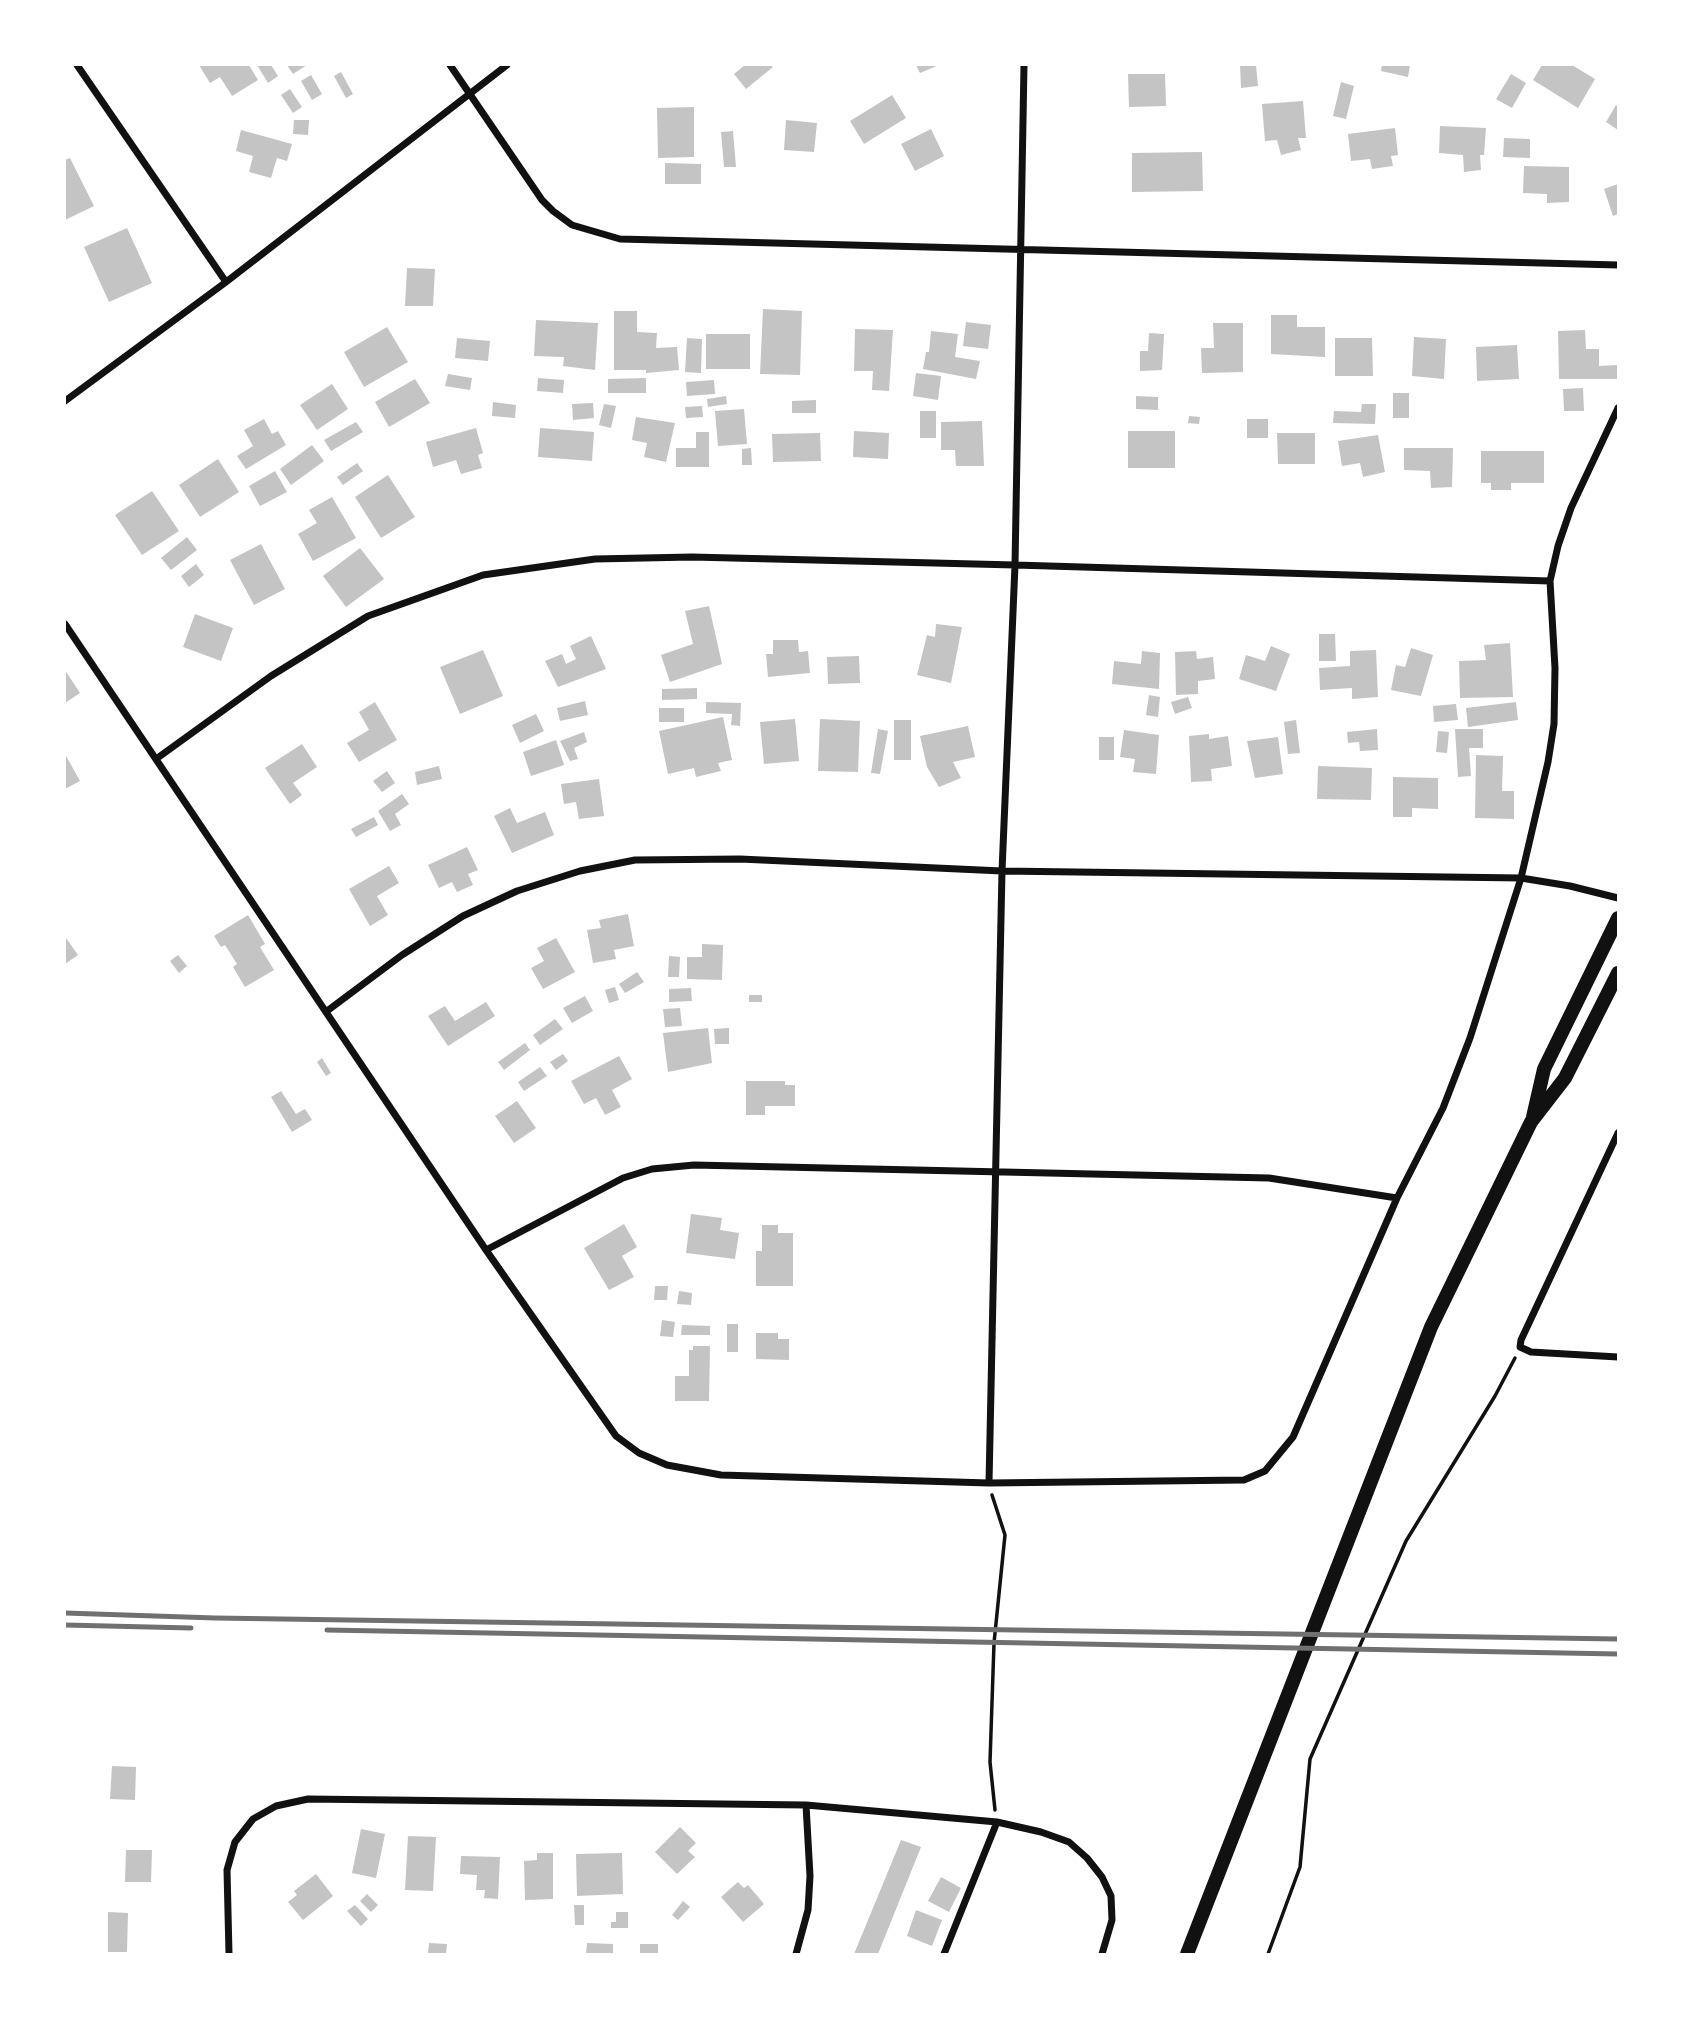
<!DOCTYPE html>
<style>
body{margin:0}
#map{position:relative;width:1683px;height:2019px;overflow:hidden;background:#fff;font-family:Barlow,sans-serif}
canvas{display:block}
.frame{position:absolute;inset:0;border:66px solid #fff;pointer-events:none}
</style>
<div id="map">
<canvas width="1683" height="2019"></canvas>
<div class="frame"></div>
</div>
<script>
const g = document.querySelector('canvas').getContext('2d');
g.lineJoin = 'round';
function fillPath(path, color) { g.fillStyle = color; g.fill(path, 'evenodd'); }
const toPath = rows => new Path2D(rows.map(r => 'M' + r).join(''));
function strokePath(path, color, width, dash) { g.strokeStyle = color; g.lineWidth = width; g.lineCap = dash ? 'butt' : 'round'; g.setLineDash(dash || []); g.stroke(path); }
const building = toPath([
 [199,65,249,65,258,80,232,96,220,77,210,83],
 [257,65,271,65,278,76,268,83],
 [287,65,307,65,293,74],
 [745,65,771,65,773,67,746,89,734,74],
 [916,65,939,65,920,73],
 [1240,65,1256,65,1258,86,1241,88],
 [1382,65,1410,65,1408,77,1381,71],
 [1542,65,1572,65,1595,79,1578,108,1533,80],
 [341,72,353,94,346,98,334,76],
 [1128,74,1165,74,1166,106,1129,107],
 [1511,74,1526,83,1512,108,1496,99],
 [311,75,322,94,312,100,301,81],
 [1341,82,1354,86,1346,119,1333,116],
 [290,89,302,107,293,113,281,95],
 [892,95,906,118,864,144,850,121],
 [1303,101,1306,138,1298,138,1301,150,1281,155,1277,140,1265,141,1262,104],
 [1616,105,1618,106,1618,130,1606,122],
 [694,107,694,157,658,158,657,108],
 [294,120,309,120,308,135,293,134],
 [786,120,817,123,814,152,784,150],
 [1440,126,1486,128,1484,155,1480,155,1481,170,1464,172,1463,155,1439,153],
 [1395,128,1398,155,1391,156,1393,166,1372,169,1370,159,1351,161,1348,134],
 [931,129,944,156,915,171,901,144],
 [241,130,292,144,287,161,277,158,271,178,249,172,253,156,236,151],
 [733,131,736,167,724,167,721,132],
 [1504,138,1530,139,1530,158,1503,157],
 [1202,152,1203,191,1132,192,1132,153],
 [70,158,94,206,65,220,65,160],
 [665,163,701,164,701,184,665,184],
 [1524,166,1569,167,1569,202,1547,203,1547,194,1523,193],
 [1618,184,1618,214,1613,216,1604,189],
 [127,228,152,283,109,302,84,247],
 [407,268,435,269,433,306,405,306],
 [763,309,802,311,800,375,760,374],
 [614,311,637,311,637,332,657,333,656,348,677,347,679,370,646,373,646,370,614,370],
 [1271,315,1297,315,1297,327,1325,327,1325,357,1271,354],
 [536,320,598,323,595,370,563,366,564,357,534,356],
 [966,322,991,325,988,349,963,346],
 [1213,323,1243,323,1243,372,1202,373,1201,348,1214,348],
 [387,327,408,362,364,387,344,352],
 [855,329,893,330,889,391,872,390,873,371,854,371],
 [1585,330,1586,349,1599,349,1599,366,1618,365,1618,379,1559,379,1558,331],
 [931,331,958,334,955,357,980,361,976,379,923,369,926,352,929,352],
 [1149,333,1164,334,1162,370,1140,371,1140,351,1148,351],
 [706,334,750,334,750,369,706,369],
 [1414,337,1446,339,1444,379,1412,376],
 [457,338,490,341,488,361,455,358],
 [687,338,702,339,701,373,685,372],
 [1335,338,1372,338,1373,376,1335,376],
 [1517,345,1519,379,1477,381,1476,347],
 [916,373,941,376,938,400,913,396],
 [448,374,472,378,470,390,445,386],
 [538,378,564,380,563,393,537,391],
 [646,378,646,393,608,393,608,379],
 [415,379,430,403,389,427,375,402],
 [714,380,715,394,687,396,686,382],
 [332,384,348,409,317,430,300,405],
 [1583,388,1584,411,1564,411,1563,389],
 [1393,393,1409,393,1409,418,1393,418],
 [726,396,727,404,708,407,707,399],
 [1136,396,1158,397,1158,410,1136,409],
 [816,400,816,413,792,413,792,401],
 [493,402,516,405,515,418,492,416],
 [593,403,594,418,573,420,572,404],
 [604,404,616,406,611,428,599,425],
 [1362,404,1376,404,1375,424,1333,423,1334,411,1361,412],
 [702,406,703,417,686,418,685,407],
 [744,409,747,444,718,446,715,411],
 [920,411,936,411,936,438,920,438],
 [1189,416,1200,417,1199,424,1188,423],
 [636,417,675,423,666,462,644,457,647,443,632,440],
 [264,419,272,434,278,431,286,445,246,469,237,456,253,446,244,430],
 [1247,419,1268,419,1268,438,1247,438],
 [982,421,984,466,956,466,955,450,941,450,941,422],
 [356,422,363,432,331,451,324,440],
 [476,428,483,453,478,455,482,468,461,474,456,460,433,467,426,442],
 [540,428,594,432,592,461,538,457],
 [854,431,889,433,888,459,853,457],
 [1128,431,1175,431,1175,468,1128,468],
 [696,432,709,432,709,467,676,467,676,448,696,448],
 [820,433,821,461,773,462,772,434],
 [1277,433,1315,433,1315,464,1278,464],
 [1378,435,1385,472,1363,477,1360,463,1342,466,1338,441],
 [312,445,324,461,291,485,280,469],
 [751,448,752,465,742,465,742,449],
 [1404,448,1453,448,1452,487,1431,488,1430,471,1404,470],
 [1481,451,1544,451,1544,483,1511,483,1511,490,1491,490,1491,483,1481,483],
 [218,459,239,492,200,517,179,485],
 [357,463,363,471,343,485,337,477],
 [275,471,287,492,260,506,249,486],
 [388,475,415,517,381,538,355,497],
 [152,491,179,531,142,555,115,515],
 [332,497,356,538,313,561,298,534,317,523,309,510],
 [187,537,197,550,171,570,161,558],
 [261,544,285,589,254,605,230,560],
 [360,548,384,579,346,607,323,576],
 [196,564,204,575,189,587,181,576],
 [709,606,722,664,670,682,661,655,693,644,685,611],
 [195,614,233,628,221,661,183,647],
 [936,624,962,627,951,683,917,675,927,635,935,637],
 [1319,634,1335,634,1336,661,1319,661],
 [591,636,606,669,558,687,545,661,562,654,566,664,576,659,570,646],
 [773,640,798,640,799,652,808,651,810,673,768,677,766,654,773,654],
 [1510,643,1513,697,1460,698,1459,661,1486,660,1484,645],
 [1271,646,1290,654,1276,691,1239,679,1246,655,1265,661],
 [1411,648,1433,655,1421,696,1391,690,1396,665,1405,667],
 [483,650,503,696,460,714,440,667],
 [1376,650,1378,697,1352,699,1352,688,1320,690,1319,668,1350,666,1350,651],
 [1142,651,1160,653,1159,689,1112,684,1114,661,1141,664],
 [1196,651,1197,659,1213,657,1215,679,1198,681,1198,694,1176,695,1175,652],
 [859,656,860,683,828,684,827,657],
 [65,670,80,693,65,703],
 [697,688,697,699,662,700,662,689],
 [1149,695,1160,697,1158,717,1146,715],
 [1188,697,1192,708,1175,714,1171,702],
 [585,701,588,715,560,721,557,708],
 [375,702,397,740,359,762,347,743,369,730,359,712],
 [706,702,741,703,740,726,731,725,732,714,706,713],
 [1516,702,1518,720,1468,727,1466,708],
 [1456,704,1458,720,1434,722,1433,706],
 [659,708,684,708,684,722,659,722],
 [536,714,544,731,520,743,512,725],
 [723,717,732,760,718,763,721,771,696,777,694,768,668,774,659,731],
 [795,719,799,761,764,764,760,722],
 [820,719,860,721,858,772,818,771],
 [894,720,911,720,911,760,894,760],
 [1296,720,1300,753,1288,754,1284,722],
 [968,726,975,757,953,762,961,778,939,787,927,767,920,736],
 [878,729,888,731,880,774,871,773],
 [1377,729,1378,750,1360,751,1359,742,1348,743,1347,732],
 [1455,729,1483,729,1483,748,1469,748,1471,776,1458,777],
 [1124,730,1159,735,1156,774,1133,772,1135,759,1120,757],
 [1438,731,1449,732,1447,753,1436,752],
 [584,732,587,742,574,748,578,759,570,761,560,741],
 [1209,734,1209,739,1228,736,1232,766,1211,769,1212,781,1191,782,1189,736],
 [1099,737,1114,737,1114,760,1099,760],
 [1278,737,1283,774,1255,778,1247,741],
 [556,740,564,765,531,776,523,752],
 [302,744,317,767,293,783,302,795,290,804,265,768],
 [65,754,80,781,65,789],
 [1476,755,1503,756,1502,791,1514,791,1514,819,1475,818],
 [439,766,442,779,417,785,415,772],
 [1318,766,1372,768,1371,800,1317,799],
 [387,771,395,783,382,792,373,781],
 [1393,777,1438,778,1438,809,1412,808,1412,817,1393,817],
 [599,779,604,816,579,819,576,802,564,804,561,784],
 [402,794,409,804,395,814,401,825,390,831,378,811],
 [510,808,517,823,545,812,554,835,512,853,494,816],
 [374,817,378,825,356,837,351,829],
 [467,847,478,870,468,874,473,885,457,892,452,882,439,888,428,865],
 [389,866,399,883,377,896,388,915,370,926,349,889],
 [628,914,634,946,614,950,616,959,593,963,587,930,601,928,599,920],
 [248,915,265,944,260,947,274,970,245,987,233,967,237,964,225,945,221,947,214,936],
 [66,938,78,955,65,964,65,939],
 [556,938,575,972,543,989,531,968,544,961,537,948],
 [702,944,723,945,722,980,687,979,687,957,702,957],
 [178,955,187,966,179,973,170,961],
 [669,956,680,957,679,977,668,977],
 [637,972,644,982,625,993,619,984],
 [615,987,619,1000,609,1003,605,990],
 [691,988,692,1001,669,1002,669,989],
 [749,995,762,995,762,1002,749,1002],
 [585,996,593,1011,572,1023,563,1008],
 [486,1002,495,1016,448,1046,428,1016,445,1006,455,1021],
 [680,1008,682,1026,665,1027,663,1009],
 [555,1019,563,1029,540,1045,533,1035],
 [708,1028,712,1063,668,1072,663,1033],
 [729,1028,729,1044,715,1044,714,1029],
 [525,1043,530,1050,504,1070,498,1062],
 [563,1054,568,1061,556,1070,550,1062],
 [619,1056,632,1079,612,1090,621,1107,605,1115,596,1098,584,1104,571,1081],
 [322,1058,331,1073,326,1076,317,1062],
 [540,1067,547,1076,524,1091,518,1082],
 [746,1081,785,1081,785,1085,795,1085,795,1106,765,1106,765,1115,746,1115],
 [281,1091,296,1114,305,1109,312,1120,292,1132,271,1097],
 [517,1101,536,1128,514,1143,495,1116],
 [691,1214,722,1218,720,1230,739,1233,735,1259,686,1253],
 [624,1224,637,1247,622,1256,634,1277,609,1290,584,1248],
 [762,1225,778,1225,778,1233,793,1233,793,1286,756,1286,756,1251,762,1251],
 [655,1286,668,1286,667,1300,654,1300],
 [679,1291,692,1293,691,1305,677,1304],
 [662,1320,675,1322,673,1337,660,1336],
 [727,1324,738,1324,738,1352,727,1352],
 [682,1325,710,1326,710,1335,681,1335],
 [756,1333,778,1333,778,1339,789,1339,789,1360,756,1359],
 [693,1346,710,1346,709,1401,675,1401,675,1376,689,1376,689,1350,693,1350],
 [112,1766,136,1767,135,1800,110,1799],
 [680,1827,696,1843,688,1851,695,1857,677,1874,655,1852],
 [361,1829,385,1834,376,1878,352,1873],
 [408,1836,436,1837,433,1891,405,1890],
 [901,1840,921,1847,878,1954,854,1954],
 [126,1850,152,1850,151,1882,125,1882],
 [537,1853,553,1853,553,1899,525,1900,524,1861,537,1860],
 [622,1853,623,1894,577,1896,576,1854],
 [461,1856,500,1857,498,1899,484,1898,485,1890,476,1890,477,1875,460,1874],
 [316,1874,333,1896,303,1920,288,1902,297,1895,294,1891],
 [941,1877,961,1888,949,1912,928,1901],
 [738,1882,744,1888,748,1885,764,1904,743,1922,721,1897],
 [367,1894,378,1905,371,1912,360,1901],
 [683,1901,690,1907,678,1920,672,1915],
 [355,1905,368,1919,361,1926,347,1911],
 [574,1905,584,1905,584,1925,575,1925],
 [916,1910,942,1920,932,1946,907,1936],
 [108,1912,128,1913,127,1952,108,1952],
 [616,1912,628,1912,628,1928,611,1928,611,1922,616,1922],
 [429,1943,447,1944,446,1954,428,1954],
 [587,1943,613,1944,613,1954,586,1954],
 [640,1944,658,1944,658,1954,640,1954]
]);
const path = toPath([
 [992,1495,1005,1535,994,1643,990,1762,995,1810],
 [1268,1954,1300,1867,1310,1759,1406,1541,1495,1396,1515,1358]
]);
const minor = toPath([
 [77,65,226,282],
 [450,65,542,200,553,211,572,225,620,239,1618,265],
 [65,401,226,282,507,65],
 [65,624,486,1250,616,1436,639,1453,667,1465,721,1475,989,1483,1244,1480,1265,1471,1293,1437,1397,1198,1443,1108,1470,1038,1521,878,1548,762,1554,724,1555,668,1550,581,1558,546,1571,508,1618,408],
 [156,759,271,676,368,616,483,575,595,559,692,557,1015,565,1550,581],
 [327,1011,402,955,463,916,517,891,580,871,635,860,740,859,1002,871,1521,878,1570,886,1618,898],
 [1618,1133,1521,1340,1520,1347,1531,1352,1618,1357],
 [486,1250,623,1178,652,1169,694,1165,1269,1178,1397,1198],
 [989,1483,1002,871,1015,565,1024,65],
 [229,1954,227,1870,235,1842,253,1819,276,1806,308,1799,806,1805,997,1822,1041,1832,1069,1842,1087,1858,1102,1877,1111,1896,1112,1920,1102,1954],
 [796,1954,808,1910,810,1876,806,1805],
 [944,1954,997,1822]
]);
const secondary = toPath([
 [1533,1117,1544,1069,1618,918],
 [1187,1954,1431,1327,1531,1122,1565,1078,1618,973]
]);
const rail = toPath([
 [65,1613,215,1618,1618,1639],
 [65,1625,191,1628],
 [327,1630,1618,1654]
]);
fillPath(building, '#c4c4c4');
strokePath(path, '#111', 3.5);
strokePath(minor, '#111', 7);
strokePath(secondary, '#111', 14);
strokePath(rail, '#707070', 5);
</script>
